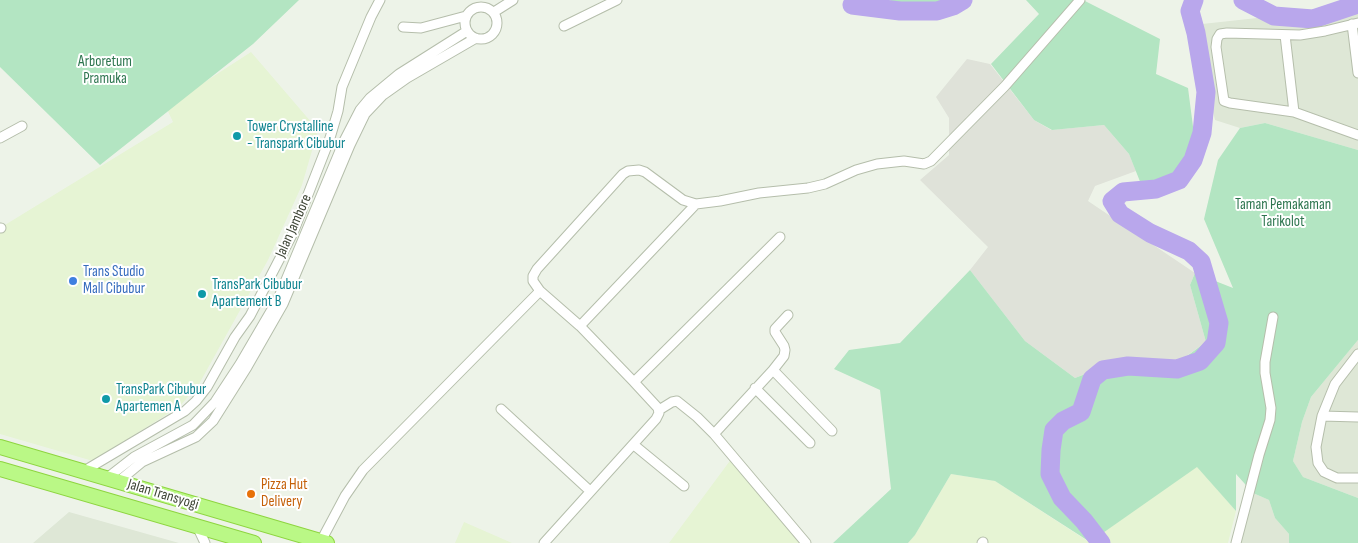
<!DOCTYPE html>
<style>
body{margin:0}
canvas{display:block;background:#edf3e8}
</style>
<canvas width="1358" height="543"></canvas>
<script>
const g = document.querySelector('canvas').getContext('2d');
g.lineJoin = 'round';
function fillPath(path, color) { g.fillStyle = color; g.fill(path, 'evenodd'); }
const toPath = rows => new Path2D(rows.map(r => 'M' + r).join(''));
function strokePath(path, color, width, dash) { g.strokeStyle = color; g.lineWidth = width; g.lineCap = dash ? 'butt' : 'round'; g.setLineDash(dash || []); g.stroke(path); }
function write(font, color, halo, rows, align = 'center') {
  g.font = font + ' "Sofia Sans Condensed",sans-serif'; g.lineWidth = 4; g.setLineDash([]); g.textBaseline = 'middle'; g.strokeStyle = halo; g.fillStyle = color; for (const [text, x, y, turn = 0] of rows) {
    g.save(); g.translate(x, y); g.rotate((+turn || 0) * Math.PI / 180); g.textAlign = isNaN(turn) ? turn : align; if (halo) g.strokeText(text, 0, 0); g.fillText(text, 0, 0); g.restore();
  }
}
const residential = toPath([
 [1358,7,1358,150,1265,123,1240,128,1215,120,1193,25],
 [1358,340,1358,498,1303,477,1293,461,1302,422,1311,397],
 [1253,493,1269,500,1275,518,1289,534,1289,543,1240,543],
 [69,512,179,543,33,543]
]);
const commercial = toPath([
 [251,52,318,130,302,185,268,260,199,384,180,406,93,461,0,434,0,228,173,122,166,107],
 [735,454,806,543,669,543],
 [1197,466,1236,511,1228,543,908,543,915,535,951,474,995,481,1089,542],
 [464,522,512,543,455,543]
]);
const industrial = toPath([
 [967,59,990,64,1034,120,1051,130,1104,125,1129,154,1136,171,1095,186,1088,201,1195,273,1190,285,1206,342,1171,367,1122,360,1075,378,1025,341,970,270,988,247,920,180,949,155,949,118,936,97]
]);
const green = toPath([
 [0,0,299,0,253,44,100,165,0,67],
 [888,0,947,0,925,10],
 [1026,0,1083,0,1160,39,1156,74,1188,88,1195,142,1175,182,1141,184,1129,154,1104,125,1052,130,1034,120,991,64,1039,14],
 [1265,123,1358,150,1358,340,1311,397,1302,422,1293,461,1303,477,1358,498,1358,543,1289,543,1289,534,1275,518,1269,500,1253,493,1236,474,1236,511,1197,467,1090,542,995,481,951,474,915,535,908,543,833,543,891,489,880,390,834,369,849,350,900,343,970,270,1025,341,1075,378,1122,360,1172,367,1206,342,1190,285,1195,273,1233,288,1204,219,1218,160,1240,128]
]);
const river = toPath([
 [1243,0,1274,16,1313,19,1358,4],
 [852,5,900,11,937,11,953,6,963,0],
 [1101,543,1084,521,1062,498,1050,474,1051,450,1054,430,1063,421,1081,412,1092,379,1103,370,1128,366,1177,369,1200,361,1216,343,1219,323,1201,262,1189,251,1150,233,1120,214,1112,201,1123,192,1156,189,1179,180,1193,160,1202,133,1206,92,1196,33,1190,11,1194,0]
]);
const minor = toPath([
 '465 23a16 16 0 1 1 32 0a16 16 0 1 1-32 0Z',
 [494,12,513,0],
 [1358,23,1325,31,1300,35,1227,33,1220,34,1217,39,1216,47,1224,101,1230,103,1294,112,1358,135],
 [1352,24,1358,73],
 [564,26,617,0],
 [403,27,421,28,466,16],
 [1285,35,1294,112],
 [0,138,22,126],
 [0,228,1,228],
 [780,237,634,382,580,326,540,291,533,281,533,276,537,269,623,174,628,171,639,170,645,172,683,200,696,204,720,201,759,193,808,188,825,184,856,170,877,164,904,161,924,164,931,161,1005,86,1080,0],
 [580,326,696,204],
 [1358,354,1335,384,1322,416,1316,447,1318,463,1324,472,1337,478,1358,478],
 [773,370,784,356,785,350,784,346,775,332,775,329,788,315],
 [755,388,810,443],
 [501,409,590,491],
 [659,410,672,402,677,401,697,417,714,434,806,543],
 [1322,416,1358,417],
 [714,434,773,370,832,431],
 [634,445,684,486],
 [84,471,185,411,196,401,207,387,235,337,250,316,293,233,330,138,338,111,342,87,371,17,380,0],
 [107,478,134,457,193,425,215,402,240,364,278,299,344,141,360,110,370,98,399,74,467,31],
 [119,481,142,462,196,437,213,421,247,367,283,304,350,145,365,114,383,95,407,78,476,38],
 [197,526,205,543],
 [321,541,345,496,363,470,540,291],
 [544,543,656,419,659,413,658,408,634,382],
 [982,543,983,542],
 [1236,543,1259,455,1270,420,1271,408,1265,373,1265,362,1273,317]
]);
const trunk = toPath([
 [0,447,327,543],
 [0,469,254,543]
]);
const markers = [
 [237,136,5,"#0f9aa8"],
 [73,281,5,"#3f7fe0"],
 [202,294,5,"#0f9aa8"],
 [106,399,5,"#0f9aa8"],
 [251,494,5,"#e8710a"]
];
const parkNames = [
 ["Arboretum",105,62],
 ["Pramuka",105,79],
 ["Taman Pemakaman",1283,205],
 ["Tarikolot",1283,222]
];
const cultureNames = [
 ["Tower Crystalline",247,127],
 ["- Transpark Cibubur",247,144],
 ["TransPark Cibubur",212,285],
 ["Apartement B",212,302],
 ["TransPark Cibubur",116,390],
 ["Apartemen A",116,407]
];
const streetNames = [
 ["Jalan Jambore",294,226,-66],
 ["Jalan Transyogi",163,495,17]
];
const shopNames = [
 ["Trans Studio",83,272],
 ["Mall Cibubur",83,289]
];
const foodNames = [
 ["Pizza Hut",261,485],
 ["Delivery",261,502]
];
fillPath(residential, '#dee7d6');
fillPath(commercial, '#e6f4d4');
fillPath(industrial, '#dfe2d9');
fillPath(green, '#b3e5c2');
strokePath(river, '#b9a7ec', 19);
strokePath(minor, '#b5beab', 11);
strokePath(trunk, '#8ed540', 16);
strokePath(minor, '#fff', 9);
strokePath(trunk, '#baf886', 14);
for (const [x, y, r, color] of markers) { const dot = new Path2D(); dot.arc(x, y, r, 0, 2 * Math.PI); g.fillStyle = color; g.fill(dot); strokePath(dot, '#fff', 2); }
write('15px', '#2d754f', '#fff', parkNames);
write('15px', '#0d838f', '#fff', cultureNames, 'left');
write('15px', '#3f4637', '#fff', streetNames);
write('15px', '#366cbe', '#fff', shopNames, 'left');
write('15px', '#c56008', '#fff', foodNames, 'left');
</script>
